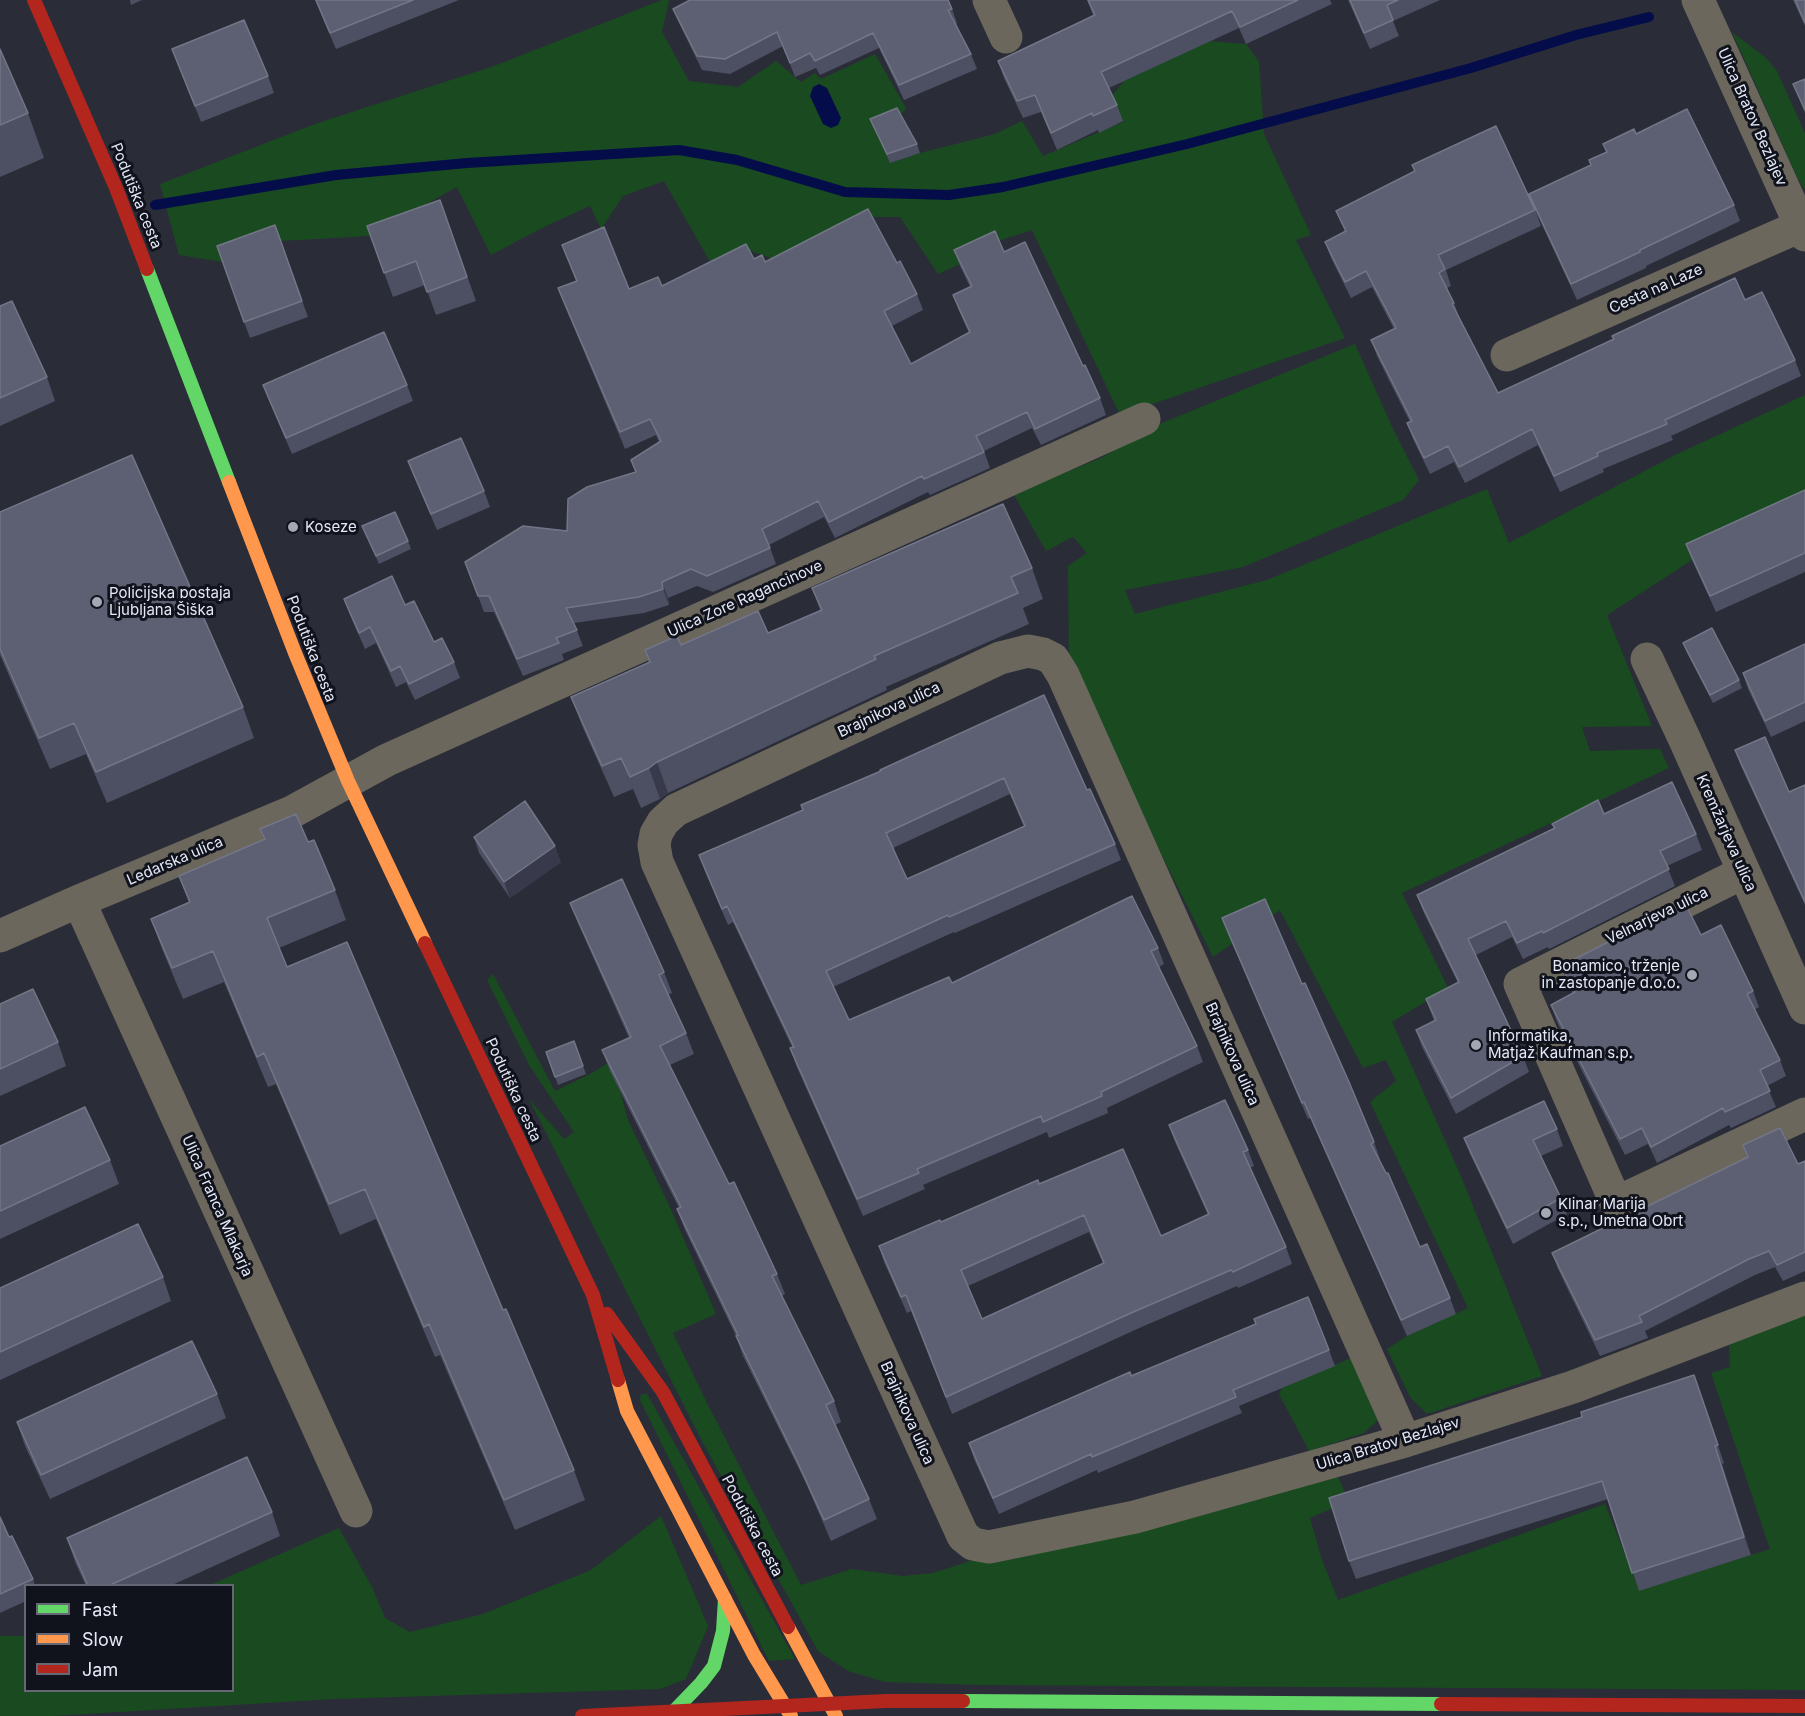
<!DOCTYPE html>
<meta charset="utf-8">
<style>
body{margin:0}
#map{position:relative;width:1805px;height:1716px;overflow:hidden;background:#2a2c38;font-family:Inter,sans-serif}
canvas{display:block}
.legend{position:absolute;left:24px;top:1584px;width:210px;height:108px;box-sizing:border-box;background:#10121c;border:2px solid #656874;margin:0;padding:8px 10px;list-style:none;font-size:18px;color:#e5e9f7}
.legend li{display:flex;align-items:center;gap:12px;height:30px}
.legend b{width:30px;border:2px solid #656874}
</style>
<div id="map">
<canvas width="1805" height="1716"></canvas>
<ul class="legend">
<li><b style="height:8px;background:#63d668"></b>Fast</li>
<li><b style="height:8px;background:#ff974d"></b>Slow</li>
<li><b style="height:8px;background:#b3261e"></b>Jam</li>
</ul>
</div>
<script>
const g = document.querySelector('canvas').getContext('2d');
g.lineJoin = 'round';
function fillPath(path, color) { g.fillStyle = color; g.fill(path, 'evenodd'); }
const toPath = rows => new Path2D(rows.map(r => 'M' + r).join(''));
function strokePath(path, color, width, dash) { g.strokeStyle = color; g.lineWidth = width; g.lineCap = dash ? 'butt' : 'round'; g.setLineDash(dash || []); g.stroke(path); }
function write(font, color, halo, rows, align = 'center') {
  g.font = font + ' Inter,sans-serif'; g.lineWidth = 6; g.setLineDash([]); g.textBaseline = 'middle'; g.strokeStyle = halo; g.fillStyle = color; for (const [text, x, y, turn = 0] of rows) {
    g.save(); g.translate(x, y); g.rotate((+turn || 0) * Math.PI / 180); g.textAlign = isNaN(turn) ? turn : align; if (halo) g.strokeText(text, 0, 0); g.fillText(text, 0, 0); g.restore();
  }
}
const green = toPath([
 [662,0,669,0,662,32,689,81,738,87,776,61,801,82,815,73,821,79,875,54,906,108,900,116,890,163,920,153,995,134,1022,121,1043,156,1123,122,1111,97,1124,81,1209,41,1246,44,1259,62,1264,134,1311,235,1296,240,1345,338,1120,415,1032,230,995,242,958,265,938,274,900,217,873,217,779,261,748,250,712,265,664,181,623,196,601,229,590,206,544,227,491,255,457,187,370,236,280,241,223,262,179,255,160,184,315,124,494,66],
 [1732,32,1766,58,1777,71,1805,133,1805,190,1797,177],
 [1355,344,1393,429,1419,480,1403,500,1243,567,1125,590,1135,614,1267,580,1487,489,1509,543,1675,455,1805,395,1805,506,1692,560,1607,615,1652,726,1582,727,1590,751,1660,749,1669,768,1402,893,1448,988,1392,1022,1460,1174,1542,1376,1427,1414,1410,1397,1387,1349,1407,1336,1468,1308,1370,1102,1396,1081,1386,1060,1363,1068,1280,910,1213,957,1069,671,1068,566,1087,553,1073,537,1046,551,1013,493,1101,458,1162,423],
 [493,974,555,1091,590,1074,612,1061,628,1120,669,1205,716,1314,673,1333,708,1405,801,1585,852,1569,903,1576,933,1573,998,1552,1334,1468,1349,1501,1310,1518,1322,1560,1338,1600,1605,1504,1639,1590,1770,1549,1711,1373,1730,1367,1729,1345,1805,1312,1805,1690,978,1685,885,1682,848,1671,818,1651,703,1443,529,1099,564,1139,574,1132,529,1065,487,980],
 [1353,1357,1378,1420,1364,1433,1309,1451,1279,1394,1282,1388],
 [641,1394,647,1394,795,1659,769,1661,640,1400],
 [661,1516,708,1626,686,1679,660,1689,333,1699,53,1716,0,1716,0,1636,25,1636,26,1690,232,1690,232,1586,210,1585,339,1528,372,1587,385,1618,410,1632,483,1614,591,1570]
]);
const water = toPath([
 [819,84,827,88,841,118,838,125,831,128,823,124,810,96,813,87]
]);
const stream = toPath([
 [155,205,336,175,467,163,679,150,737,160,845,192,949,195,1003,187,1187,144,1471,68,1576,35,1649,17]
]);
const street = toPath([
 [989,0,1006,37],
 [1698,0,1805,235],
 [1507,355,1805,224],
 [1647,659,1685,740,1805,1008],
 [1744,872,1520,984,1616,1203,1805,1114],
 [79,901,356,1511],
 [0,936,79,901,292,812,387,760,1144,419],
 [1405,1441,1063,675,1053,659,1043,654,1028,651,1000,658,676,810,663,822,656,834,654,845,657,862,963,1536,973,1544,989,1547,1135,1517,1405,1441,1573,1387,1805,1298]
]);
const fast = toPath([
 [147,269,229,482],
 [963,1701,1441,1704],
 [675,1710,701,1683,714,1666,723,1631,725,1599]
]);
const slow = toPath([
 [229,482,295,653,348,781,425,943],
 [618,1380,627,1411,754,1655,791,1716],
 [788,1627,836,1716]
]);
const jam = toPath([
 [34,0,116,188,147,269],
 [425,943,593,1295,618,1380],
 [607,1314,663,1392,788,1627],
 [1441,1704,1805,1706],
 [582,1716,886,1701,963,1701]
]);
const wall = toPath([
 [130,0,142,0,131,5],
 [315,0,459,0,336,49],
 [1087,0,1330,0,1332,4,1246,44,1239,28,1109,88,1117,105,1123,121,1099,133,1098,130,1057,150,1041,112,1023,118,1004,78,998,61,1093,15],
 [1348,0,1440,0,1393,21,1399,36,1370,49],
 [1793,0,1805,0,1805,26],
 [673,9,952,9,957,23,956,24,971,54,977,69,904,100,879,48,820,75,816,68,795,77,783,46,730,74,702,70,679,23],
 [0,49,28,113,44,158,0,177],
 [172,49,268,76,274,93,201,122],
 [1805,79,1805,113,1793,84],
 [870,119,917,144,920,153,890,163],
 [1636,134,1734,205,1740,221,1646,266,1646,268,1577,300,1536,212,1541,226,1446,270,1451,286,1447,288,1454,303,1460,319,1498,393,1745,300,1795,360,1801,376,1671,436,1673,440,1603,469,1604,472,1560,492,1538,445,1465,483,1454,462,1430,474,1413,439,1407,423,1410,422,1377,356,1371,340,1394,329,1372,287,1351,298,1331,258,1325,242,1345,232,1336,211,1414,171,1412,165,1534,208,1529,194,1591,166,1589,160,1606,152,1603,144],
 [440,200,476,301,436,315,425,285,393,297,367,226],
 [275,225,308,317,250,338,244,322],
 [562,245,629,289,662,286,754,259,765,262,897,263,917,294,923,310,892,326,911,364,969,333,959,311,953,295,970,287,960,266,954,250,1004,252,1083,366,1100,398,1106,415,1041,445,1032,428,984,451,990,468,930,495,928,492,835,538,824,517,769,545,776,564,713,592,697,586,668,598,669,605,644,613,574,623,583,646,562,654,564,660,523,676,494,612,484,612,465,562,567,531,636,472,631,460,659,442,656,435,625,449,564,304,558,288,576,281],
 [0,306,47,377,55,401,0,426],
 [263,385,407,385,413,401,292,454,269,401],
 [408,461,484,491,490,507,437,530,414,477],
 [1805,490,1805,572,1716,612,1692,560,1686,544],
 [0,512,243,707,254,738,107,803,86,754,50,769,0,655],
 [362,526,408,541,411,549,379,564],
 [1032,568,1043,599,1023,608,1029,624,886,687,887,690,668,793,660,799,641,808,633,789,614,797,583,728,571,697,649,663,645,650,768,633,820,610,812,588],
 [344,599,405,605,434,642,454,662,460,678,415,700,406,682,396,687,376,643,365,649,350,615],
 [1683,643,1739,680,1742,688,1713,703,1686,651],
 [1805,644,1805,721,1771,737,1748,689,1743,673],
 [1044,695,1087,790,1115,844,1121,860,955,933,954,932,833,987,849,1020,952,983,1158,948,1164,964,1159,967,1197,1046,1203,1062,1107,1108,1108,1113,1049,1138,1047,1132,923,1185,925,1189,863,1216,796,1065,790,1048,792,1047,733,922,728,925,705,871,699,855,803,810,881,772],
 [1010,794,1024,827,907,879,893,848],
 [1735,750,1789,792,1805,785,1805,905,1740,764],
 [1604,814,1696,834,1702,850,1667,866,1675,886,1549,949,1548,947,1523,959,1512,937,1476,955,1523,1056,1529,1072,1456,1114,1422,1047,1416,1030,1434,1021,1426,999,1458,983,1423,911,1417,895,1554,828,1552,824],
 [260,829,308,842,335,890,346,920,279,948,287,967,503,1310,574,1470,585,1500,515,1530,440,1355,435,1357,376,1219,340,1235,276,1084,268,1087,224,982,183,999,162,949,151,919,189,903,179,876,264,840],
 [474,837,561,862,510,898,479,853],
 [570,903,664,972,672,993,668,995,686,1033,694,1054,670,1065,729,1184,777,1274,785,1294,782,1296,834,1401,841,1422,835,1425,869,1499,877,1519,831,1541,805,1481,743,1356,736,1336,685,1230,677,1209,679,1208,610,1071,602,1050,629,1038,578,923],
 [1222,918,1302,984,1374,1142,1380,1159,1379,1159,1420,1247,1450,1298,1456,1314,1407,1336,1310,1118,1308,1119,1228,934],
 [1701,935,1753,991,1759,1007,1754,1010,1780,1060,1786,1076,1767,1086,1776,1107,1731,1128,1729,1125,1657,1163,1648,1144,1625,1155,1557,1022,1551,1005,1573,994,1567,982,1561,966],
 [0,1004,58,1042,66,1066,0,1096],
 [574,1041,586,1074,558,1085,546,1052],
 [1169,1125,1248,1150,1254,1166,1250,1168,1286,1247,1292,1264,1238,1288,1237,1286,1137,1329,952,1414,911,1311,907,1313,884,1262,879,1246,1039,1184,1161,1236,1208,1215,1175,1142],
 [1089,1232,1103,1263,982,1319,968,1286],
 [1557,1129,1563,1146,1541,1156,1561,1198,1567,1214,1513,1244,1470,1154,1464,1138],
 [1743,1145,1798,1164,1805,1161,1805,1271,1783,1281,1775,1267,1755,1275,1645,1331,1648,1338,1600,1356,1558,1269,1552,1253,1747,1158],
 [0,1146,110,1160,119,1184,0,1239],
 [163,1277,171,1301,0,1380,0,1288],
 [1329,1350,1335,1366,1239,1406,1242,1413,1098,1473,1097,1470,999,1514,974,1459,969,1443,1131,1376],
 [1694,1375,1724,1463,1722,1464,1751,1555,1639,1591,1608,1499,1356,1579,1349,1561,1582,1417],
 [217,1394,226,1418,50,1499,25,1446,17,1422],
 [272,1512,280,1536,170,1586,86,1586,75,1562,67,1538],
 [0,1517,9,1537,33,1579,35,1586,26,1586,26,1601,0,1613]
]);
const shadedWall = toPath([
 [662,582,668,598,669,605,663,589],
 [657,762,668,793,660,799,649,768],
 [555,846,561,862,510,898,504,882],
 [1715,1446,1722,1464,1751,1555,1744,1537]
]);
const building = toPath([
 [316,0,413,0,330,33,316,0],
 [690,0,948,0,952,9,948,10,971,54,899,85,873,33,815,61,810,53,790,63,777,32,725,59,697,56,673,9,690,0],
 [1088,0,1298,0,1240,27,1232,11,1101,72,1117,105,1093,116,1092,113,1051,133,1035,95,1017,101,998,61,1095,15,1088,0],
 [1350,0,1398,0,1387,5,1393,20,1364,33,1350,0],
 [1795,0,1805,0,1805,23,1795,0],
 [244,20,268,76,195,106,172,49,244,20],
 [0,49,28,113,0,125,0,49],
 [1805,79,1805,110,1793,84,1805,79],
 [897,108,917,144,887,154,870,119,897,108],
 [1687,109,1734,205,1640,250,1640,252,1571,284,1529,194,1591,165,1589,160,1607,152,1603,144,1634,129,1636,134,1687,109],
 [1496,126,1535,210,1438,255,1445,269,1439,273,1454,303,1452,304,1498,393,1614,339,1612,336,1735,278,1745,300,1762,292,1795,360,1665,420,1667,424,1597,453,1598,456,1554,476,1532,429,1459,467,1448,446,1424,458,1407,423,1412,421,1371,340,1396,328,1366,271,1345,282,1325,242,1346,231,1336,211,1415,171,1412,165,1496,126],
 [440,200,467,277,427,292,416,261,384,273,367,226,440,200],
 [868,209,897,263,900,261,917,294,884,311,911,364,970,332,953,295,972,286,954,250,995,231,1004,252,1025,242,1083,366,1085,365,1100,398,1035,429,1027,412,976,436,984,452,924,479,922,476,829,522,818,501,762,529,770,548,707,576,691,569,662,582,663,589,639,597,566,608,577,630,556,638,559,643,517,659,489,596,478,596,465,562,523,526,567,531,568,499,587,487,636,472,631,460,661,441,650,419,620,432,558,288,577,281,562,245,604,227,629,289,658,277,662,286,746,244,754,259,762,255,765,262,868,209],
 [275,225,302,301,244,322,217,246,275,225],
 [12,301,47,377,0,398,0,306,12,301],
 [384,332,407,385,286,438,263,385,384,332],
 [461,438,484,491,431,514,408,461,461,438],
 [132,455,243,707,96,772,74,723,39,738,0,649,0,512,132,455],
 [1805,490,1805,553,1710,596,1686,544,1805,490],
 [1003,504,1032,568,1011,577,1018,593,874,656,876,659,657,762,649,768,630,777,621,758,602,766,571,697,650,662,645,650,677,636,681,645,758,611,768,633,822,610,812,588,1003,504],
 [395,512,408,541,376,556,362,526,395,512],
 [392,576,405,605,414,601,434,642,442,638,454,662,409,684,400,666,391,671,370,627,359,633,344,599,392,576],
 [1712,628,1739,680,1710,695,1683,643,1712,628],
 [1805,644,1805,702,1765,721,1743,673,1805,644],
 [1044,695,1087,790,1090,789,1115,844,949,917,948,915,826,971,849,1020,949,977,952,983,1132,896,1158,948,1151,951,1197,1046,1101,1092,1102,1096,1043,1122,1041,1116,917,1169,919,1173,857,1199,790,1048,794,1047,727,906,722,909,699,855,803,810,801,805,881,771,880,770,1044,695],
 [1004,778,1025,826,907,879,886,833,1004,778],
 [1765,737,1789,792,1805,785,1805,902,1735,750,1765,737],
 [1672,782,1696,834,1660,851,1669,869,1543,933,1542,931,1517,943,1506,921,1468,939,1523,1056,1451,1098,1416,1030,1436,1020,1426,999,1459,982,1417,895,1555,828,1552,824,1598,800,1604,814,1672,782],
 [525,801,555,846,504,882,474,837,525,801],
 [296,814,308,842,314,840,335,890,267,918,287,967,347,942,503,1310,506,1309,574,1470,504,1500,429,1324,424,1327,365,1189,329,1204,264,1053,257,1057,213,951,172,968,151,919,190,902,179,876,265,839,260,829,296,814],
 [622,879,664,972,659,975,686,1033,660,1046,729,1184,734,1182,777,1274,772,1276,834,1401,826,1405,869,1499,824,1520,797,1461,736,1336,738,1335,677,1209,681,1207,602,1050,631,1037,570,903,622,879],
 [1265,899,1302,984,1305,983,1349,1082,1374,1142,1371,1144,1386,1173,1388,1173,1420,1247,1427,1244,1450,1298,1401,1320,1304,1102,1302,1103,1222,918,1265,899],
 [1685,903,1701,935,1721,925,1753,991,1747,994,1780,1060,1760,1070,1770,1091,1725,1112,1723,1108,1651,1147,1642,1128,1620,1139,1551,1005,1575,992,1561,966,1685,903],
 [33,989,58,1042,0,1069,0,1004,33,989],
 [574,1041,583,1066,555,1077,546,1052,574,1041],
 [1225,1100,1248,1150,1243,1152,1286,1247,1233,1272,1231,1270,1131,1313,946,1397,906,1295,901,1297,879,1246,940,1220,941,1222,1038,1180,1039,1184,1123,1149,1161,1236,1209,1214,1169,1125,1225,1100],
 [1084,1215,1104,1263,982,1319,961,1270,1084,1215],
 [1544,1101,1557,1129,1533,1140,1561,1198,1507,1228,1464,1138,1544,1101],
 [85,1107,110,1160,0,1211,0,1146,85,1107],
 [1780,1128,1798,1164,1805,1161,1805,1252,1777,1265,1769,1251,1749,1259,1639,1316,1642,1322,1595,1340,1552,1253,1748,1157,1743,1145,1780,1128],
 [138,1224,163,1277,0,1352,0,1288,138,1224],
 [1308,1297,1329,1350,1233,1390,1236,1397,1092,1457,1091,1454,993,1498,969,1443,1130,1372,1131,1376,1256,1324,1254,1319,1308,1297],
 [192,1341,217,1394,41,1475,17,1422,192,1341],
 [1694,1375,1718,1445,1715,1446,1744,1537,1632,1573,1602,1481,1349,1561,1329,1498,1582,1417,1581,1412,1694,1375],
 [247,1457,272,1512,108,1586,88,1586,67,1538,247,1457],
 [0,1517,9,1537,12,1536,33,1579,0,1594,0,1517]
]);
const markers = [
 [293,527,6,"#a4a7b4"],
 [97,602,6,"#a4a7b4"],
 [1692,975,6,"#a4a7b4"],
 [1476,1045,6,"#a4a7b4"],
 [1546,1213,6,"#a4a7b4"]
];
const streetNames = [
 ["Ulica Bratov Bezlajev",1752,117,66],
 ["Podutiška cesta",136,196,68],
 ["Cesta na Laze",1656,289,-24],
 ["Ulica Zore Ragancinove",745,599,-24],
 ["Podutiška cesta",311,649,69],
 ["Brajnikova ulica",889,710,-25],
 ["Kremžarjeva ulica",1726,833,66],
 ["Ledarska ulica",175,861,-23],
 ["Velnarjeva ulica",1657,916,-26],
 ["Brajnikova ulica",1232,1054,66],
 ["Podutiška cesta",513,1090,65],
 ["Ulica Franca Mlakarja",217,1206,66],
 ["Brajnikova ulica",907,1413,66],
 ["Ulica Bratov Bezlajev",1388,1444,-17],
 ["Podutiška cesta",752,1526,62]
];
const poiNames = [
 ["Koseze",305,527],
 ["Policijska postaja",109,593],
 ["Ljubljana Šiška",109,610],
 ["Bonamico, trženje",1680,966,"right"],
 ["in zastopanje d.o.o.",1680,983,"right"],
 ["Informatika,",1488,1036],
 ["Matjaž Kaufman s.p.",1488,1053],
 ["Klinar Marija",1558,1204],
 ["s.p., Umetna Obrt",1558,1221]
];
fillPath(green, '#1a4b20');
fillPath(water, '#040d49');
strokePath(stream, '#040d49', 10);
strokePath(street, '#6b675d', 33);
strokePath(fast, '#63d668', 14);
strokePath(slow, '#ff974d', 14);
strokePath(jam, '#b3261e', 14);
fillPath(wall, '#4c5062');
fillPath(shadedWall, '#383a4b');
fillPath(building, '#5d6072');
strokePath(building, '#727687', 1.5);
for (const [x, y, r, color] of markers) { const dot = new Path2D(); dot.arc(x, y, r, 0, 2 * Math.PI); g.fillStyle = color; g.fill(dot); strokePath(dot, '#10121c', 2); }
write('15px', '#e5e9f7', '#10121c', streetNames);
write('15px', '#e5e9f7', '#10121c', poiNames, 'left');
</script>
